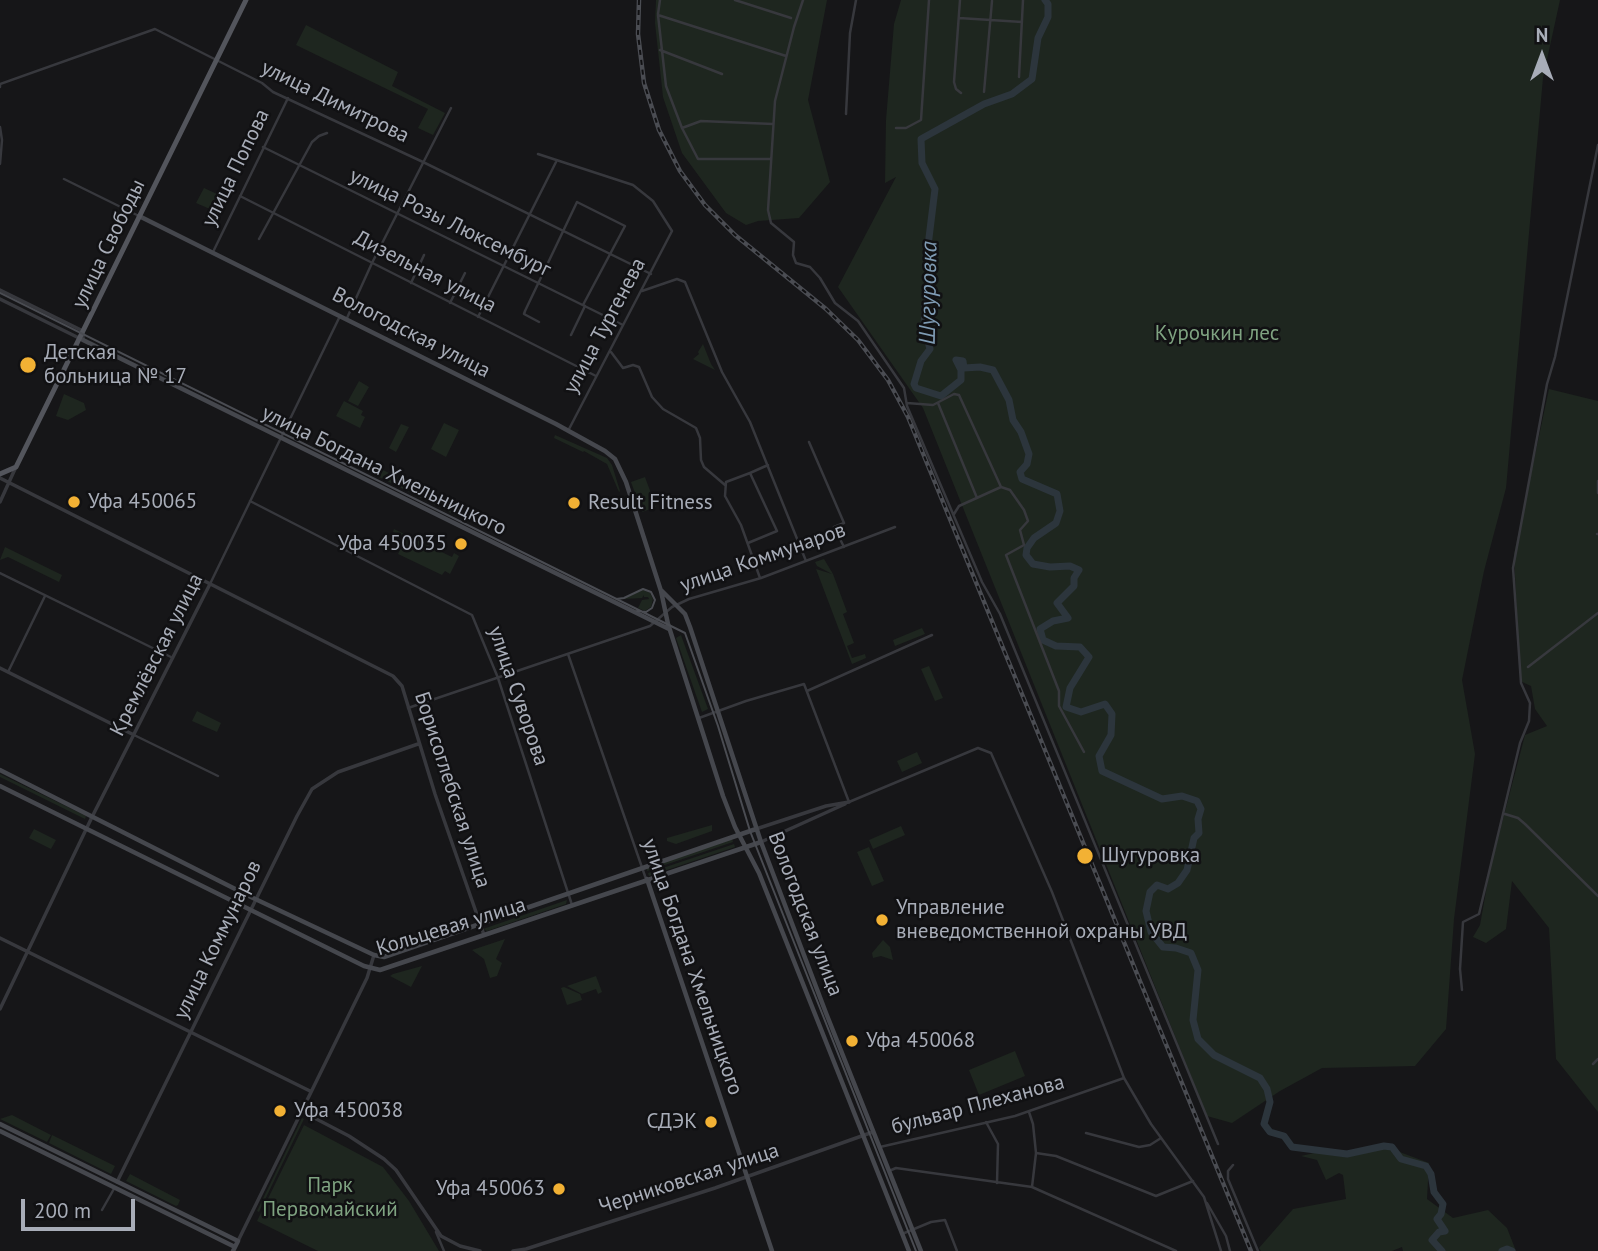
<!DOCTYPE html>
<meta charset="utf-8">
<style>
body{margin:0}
#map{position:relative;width:1598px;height:1251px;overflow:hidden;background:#161618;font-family:"PT Sans",sans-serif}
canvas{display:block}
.north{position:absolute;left:1507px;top:21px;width:70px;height:70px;-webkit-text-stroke:5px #111113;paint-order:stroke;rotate:0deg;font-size:19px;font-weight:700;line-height:28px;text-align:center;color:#a8adb8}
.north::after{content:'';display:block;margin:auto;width:24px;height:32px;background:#a8adb8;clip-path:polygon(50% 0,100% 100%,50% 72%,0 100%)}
.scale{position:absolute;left:21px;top:1199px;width:114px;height:32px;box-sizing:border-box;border:4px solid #a8adb8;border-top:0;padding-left:9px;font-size:21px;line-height:24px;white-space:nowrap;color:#a8adb8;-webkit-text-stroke:5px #111113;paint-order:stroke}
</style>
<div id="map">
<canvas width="1598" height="1251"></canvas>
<div class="north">N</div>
<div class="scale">200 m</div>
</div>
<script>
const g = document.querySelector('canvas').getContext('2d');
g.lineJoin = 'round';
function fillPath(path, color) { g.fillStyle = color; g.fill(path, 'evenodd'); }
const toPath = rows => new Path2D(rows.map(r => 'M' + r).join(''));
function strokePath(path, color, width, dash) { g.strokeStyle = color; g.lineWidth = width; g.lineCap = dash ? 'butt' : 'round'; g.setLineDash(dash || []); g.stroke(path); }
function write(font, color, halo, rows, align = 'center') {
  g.font = font + ' "PT Sans",sans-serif'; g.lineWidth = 5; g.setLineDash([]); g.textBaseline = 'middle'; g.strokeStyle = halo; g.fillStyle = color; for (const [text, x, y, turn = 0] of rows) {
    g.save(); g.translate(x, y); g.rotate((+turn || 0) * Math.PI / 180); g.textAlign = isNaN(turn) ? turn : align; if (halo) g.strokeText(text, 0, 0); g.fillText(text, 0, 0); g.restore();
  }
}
const green = toPath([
 [656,0,827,0,808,100,830,182,799,218,758,221,746,225,726,213,682,153,663,97,655,23],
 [901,0,1560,0,1543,78,1506,488,1484,571,1462,680,1475,754,1454,919,1446,1029,1415,1066,1322,1068,1280,1091,1232,1123,1207,1116,923,408,838,287,896,177,885,183,886,120,894,24],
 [306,25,398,72,392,86,445,113,433,135,418,128,428,109,296,45],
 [204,188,217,194,210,209,196,203],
 [703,344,711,364,715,370,693,359,699,354,698,352],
 [359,381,369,387,358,406,348,401],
 [1549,389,1598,401,1598,1112,1556,1059,1549,928,1512,881,1506,929,1486,943,1473,937,1480,925,1490,869,1525,735,1547,726,1535,709,1531,686,1520,681,1514,554],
 [64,394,84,403,86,410,68,420,56,416],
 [344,401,363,411,361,415,365,417,360,428,336,416],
 [444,423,459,430,446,457,431,449],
 [401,424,409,427,396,452,389,448],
 [555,435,607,458,612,465,620,491,619,492,607,464,584,451,583,452,554,438],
 [379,468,473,515,469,522,375,475],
 [645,477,656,507,642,512,631,482],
 [394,529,452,557,454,553,459,556,450,574,445,571,442,575,398,554,400,550,396,547,401,536,393,532],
 [5,547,62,575,59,582,8,557,0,560],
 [824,559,833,574,847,612,843,614,854,643,847,646,852,658,865,654,866,658,852,664,816,569,832,574,817,566,815,562],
 [643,590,650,593,653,599,651,607,645,611,638,608,642,600,649,599,648,597,644,597,644,595,642,598,623,599],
 [922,628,925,634,895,646,893,640],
 [681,635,708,709,702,712,676,638],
 [929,666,943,698,935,701,921,669],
 [197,711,221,723,217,732,192,721],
 [917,752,922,763,902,772,897,761],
 [0,774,86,816,85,819,0,777],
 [712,825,712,831,676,844,667,841,667,838],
 [901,826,905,835,873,849,869,840],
 [34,829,56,840,51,849,29,838],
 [732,839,733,842,647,871,647,868],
 [734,844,735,847,649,876,648,873],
 [869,847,884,881,872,886,857,852],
 [567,900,566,904,487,931,483,929],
 [505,939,496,959,502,963,497,976,490,978,484,959,472,950],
 [883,940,890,947,893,960,881,956,873,958,872,953],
 [422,966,411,987,390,976,393,974],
 [596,976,602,992,598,994,596,989,582,994,567,986],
 [564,987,580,994,582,1000,567,1005,561,988],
 [1015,1051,1025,1076,979,1095,969,1070],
 [12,1115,51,1135,47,1142,0,1119],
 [302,1118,304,1119,259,1212,257,1211],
 [304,1125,383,1167,409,1201,439,1251,318,1251,257,1221],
 [52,1135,115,1166,111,1174,49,1143],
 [1361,1148,1389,1148,1429,1163,1427,1199,1453,1218,1488,1210,1507,1228,1516,1251,1403,1251,1402,1247,1392,1251,1261,1251,1259,1248,1293,1209,1346,1199,1343,1175,1339,1173,1326,1180,1317,1160,1301,1156,1323,1151,1353,1156],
 [130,1174,180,1200,178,1205,176,1206,126,1181]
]);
const river = toPath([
 [1045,0,1048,4,1048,17,1038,38,1032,79,1012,94,984,104,921,139,922,163,935,189,927,254,931,295,925,306,924,326,930,349,921,361,914,384,916,388,941,396,961,380,961,370,956,360,963,361,964,368,980,367,993,370,1009,400,1013,420,1021,432,1029,454,1027,464,1020,472,1022,479,1057,494,1060,511,1056,523,1034,538,1027,548,1026,555,1033,564,1050,567,1070,566,1079,570,1074,578,1074,586,1057,603,1068,618,1053,621,1040,629,1043,640,1056,646,1080,647,1089,657,1070,688,1066,707,1081,712,1105,704,1112,714,1111,735,1099,756,1102,771,1162,799,1182,796,1197,801,1201,809,1198,819,1199,833,1194,838,1187,870,1178,883,1168,889,1157,885,1150,892,1146,911,1151,932,1163,947,1176,948,1191,953,1198,970,1193,1020,1198,1039,1214,1055,1260,1078,1267,1089,1270,1102,1264,1124,1270,1132,1284,1136,1292,1147,1347,1154,1384,1146,1392,1147,1401,1159,1426,1166,1431,1174,1434,1192,1443,1204,1441,1214,1437,1219,1445,1231,1439,1232,1432,1240,1442,1251],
 [1502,1251,1507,1249,1512,1251]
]);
const minor = toPath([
 [735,0,791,18],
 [803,0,794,27,775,101,768,210,771,223,794,242,793,255,796,263,810,267,820,278,835,303,858,321,904,388,907,406,982,582,1000,614,1218,1144],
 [960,0,954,82,956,89,961,93],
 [658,14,660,0],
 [959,18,1022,22],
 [660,50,722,74],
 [1019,77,1023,0],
 [0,87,0,84,155,29,262,83,273,92,423,162,651,274],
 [984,92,992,1],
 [846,114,850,33,856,0],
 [0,127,2,140,0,164],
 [682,128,666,86,658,15,786,56],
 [896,128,906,128,921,120,929,0],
 [263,147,623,325],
 [538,154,633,185,653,201,672,231,568,431],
 [770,159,698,159,682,128,701,121,773,124],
 [64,179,139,216],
 [240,196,596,376],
 [259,239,312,142,319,136,327,133],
 [213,252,288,98],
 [411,283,424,255],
 [642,291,677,279,685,282,722,372,750,422,806,561],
 [450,303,465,273],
 [478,317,556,162],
 [347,318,372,263,451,108],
 [539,322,524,314,525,311,577,202,625,226,583,305],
 [571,335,585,306],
 [611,352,623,368,633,365,639,367,652,397,663,409,696,428,700,438,701,460,704,467,725,485],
 [907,403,933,405,954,394,959,395,1001,487,1010,490,1024,510,1028,521,1020,530,1024,545,1006,555,1059,691,1059,706,1084,752],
 [938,403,977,498],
 [809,442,844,523,834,527,844,547],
 [750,473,726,482,725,496,741,525,760,578],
 [1598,481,1598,493],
 [250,501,472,615,498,678,572,905],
 [954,514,959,506,1001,487],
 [1597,534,1598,534],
 [748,543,777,531,750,473,768,465],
 [0,573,173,658],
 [210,584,340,316],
 [568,654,646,879],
 [1528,667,1598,613],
 [8,672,45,596],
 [807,691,932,635],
 [408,708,650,626,672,607,689,599,761,578,895,527],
 [699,718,746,701,804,684,849,802,978,748,991,753,1052,892,1124,1078,1151,1124,1204,1197,1221,1251],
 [134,735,218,776],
 [1505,814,1518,818,1525,824,1598,896],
 [1462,990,1460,969,1463,922,1479,914,1520,743,1529,721,1530,703,1521,683,1513,568,1547,384,1555,357,1598,145],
 [1593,1064,1598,1059],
 [1029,1112,1033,1124,1036,1153,1032,1187],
 [986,1122,998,1144,997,1183],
 [1086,1133,1139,1147,1150,1145,1161,1138],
 [880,1147,1015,1116,1124,1078],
 [1036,1153,1056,1156,1156,1196,1193,1181],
 [1233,1165,1228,1171,1228,1179,1258,1251],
 [889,1171,896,1168,1032,1187,1176,1251],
 [1207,1203,1226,1236,1230,1251],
 [102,1210,115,1187],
 [436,1232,444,1251],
 [902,1234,931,1222,945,1220,957,1251]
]);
const tertiary = toPath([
 [0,290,83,331,83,340,0,299],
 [0,478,393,676,402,686,435,794,484,935],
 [0,502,15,469],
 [0,668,134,735],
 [756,829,826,806,849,802],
 [761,842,845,804],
 [0,938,310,1091],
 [0,1009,92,817,210,584],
 [301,1111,349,1136,384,1159,396,1170,441,1236,460,1246,480,1251],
 [117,1182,297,816,312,789,338,772,418,744],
 [238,1241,367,978,374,955],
 [513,1251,526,1249,715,1188,873,1132]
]);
const secondary = toPath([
 [139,216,556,424,605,451,615,459,626,482,661,591,668,624,723,796,735,827,759,873,909,1251],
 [83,340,669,629],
 [662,591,685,614,690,627,761,842,826,1013,921,1251],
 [0,770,251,897,374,955,384,957,756,829],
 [0,786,364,966,380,970,761,842],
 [647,879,772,1251],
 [0,1124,238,1241,233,1251],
 [0,1131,235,1247]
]);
const primary = toPath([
 [0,474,16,467,246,0]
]);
const tram = toPath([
 [0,293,685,633,718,726,750,831,916,1251],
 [616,599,624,598,643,589,651,592,655,600,652,608,646,612,637,611]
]);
const rail = toPath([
 [639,0,638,34,644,83,659,130,680,171,705,205,735,235,826,309,858,340,888,380,908,417,1251,1251]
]);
const markers = [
 [28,365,9,"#f2b134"],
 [74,502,7,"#f2b134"],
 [574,503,7,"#f2b134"],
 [461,544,7,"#f2b134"],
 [1085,856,9,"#f2b134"],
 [882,920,7,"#f2b134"],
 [852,1041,7,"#f2b134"],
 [280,1111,7,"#f2b134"],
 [711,1122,7,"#f2b134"],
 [559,1189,7,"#f2b134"]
];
const streetNames = [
 ["улица Димитрова",335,102,26],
 ["улица Попова",236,168,-64],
 ["улица Розы Люксембург",450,223,26],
 ["улица Свободы",109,244,-64],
 ["Дизельная улица",425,272,27],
 ["улица Тургенева",605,326,-62],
 ["Вологодская улица",411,333,27],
 ["улица Богдана Хмельницкого",384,471,26],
 ["улица Коммунаров",763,558,-19],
 ["Кремлёвская улица",157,655,-63],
 ["улица Суворова",518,696,71],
 ["Борисоглебская улица",452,790,72],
 ["Вологодская улица",805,914,69],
 ["Кольцевая улица",451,927,-17],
 ["улица Коммунаров",218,940,-64],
 ["улица Богдана Хмельницкого",692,967,71],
 ["бульвар Плеханова",978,1105,-15],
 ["Черниковская улица",689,1179,-18]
];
const parkNames = [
 ["Курочкин лес",1217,334],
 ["Парк",330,1186],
 ["Первомайский",330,1210]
];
const poiNames = [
 ["Детская",44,353],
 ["больница № 17",44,377],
 ["Уфа 450065",88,502],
 ["Result Fitness",588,503],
 ["Уфа 450035",447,544,"right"],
 ["Шугуровка",1101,856],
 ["Управление",896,908],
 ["вневедомственной охраны УВД",896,932],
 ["Уфа 450068",866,1041],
 ["Уфа 450038",294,1111],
 ["СДЭК",697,1122,"right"],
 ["Уфа 450063",545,1189,"right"]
];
const waterNames = [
 ["Шугуровка",929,293,-89]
];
fillPath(green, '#1e261f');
strokePath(river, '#2c353c', 7);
strokePath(minor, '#37383d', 2.5);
strokePath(tertiary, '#37383d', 3.5);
strokePath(secondary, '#45474d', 4.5);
strokePath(primary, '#53555c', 5);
strokePath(tram, '#4a4c52', 2);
strokePath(rail, '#4a4c52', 4.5);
strokePath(rail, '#111113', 2, [5]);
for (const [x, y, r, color] of markers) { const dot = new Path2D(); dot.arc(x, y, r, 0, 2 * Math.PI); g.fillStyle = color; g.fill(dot); strokePath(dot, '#111113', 2.5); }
write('21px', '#a8adb8', '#111113', streetNames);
write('21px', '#7fa381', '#111113', parkNames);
write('21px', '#a8adb8', '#111113', poiNames, 'left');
write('italic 23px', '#7f9bb3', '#111113', waterNames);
</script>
